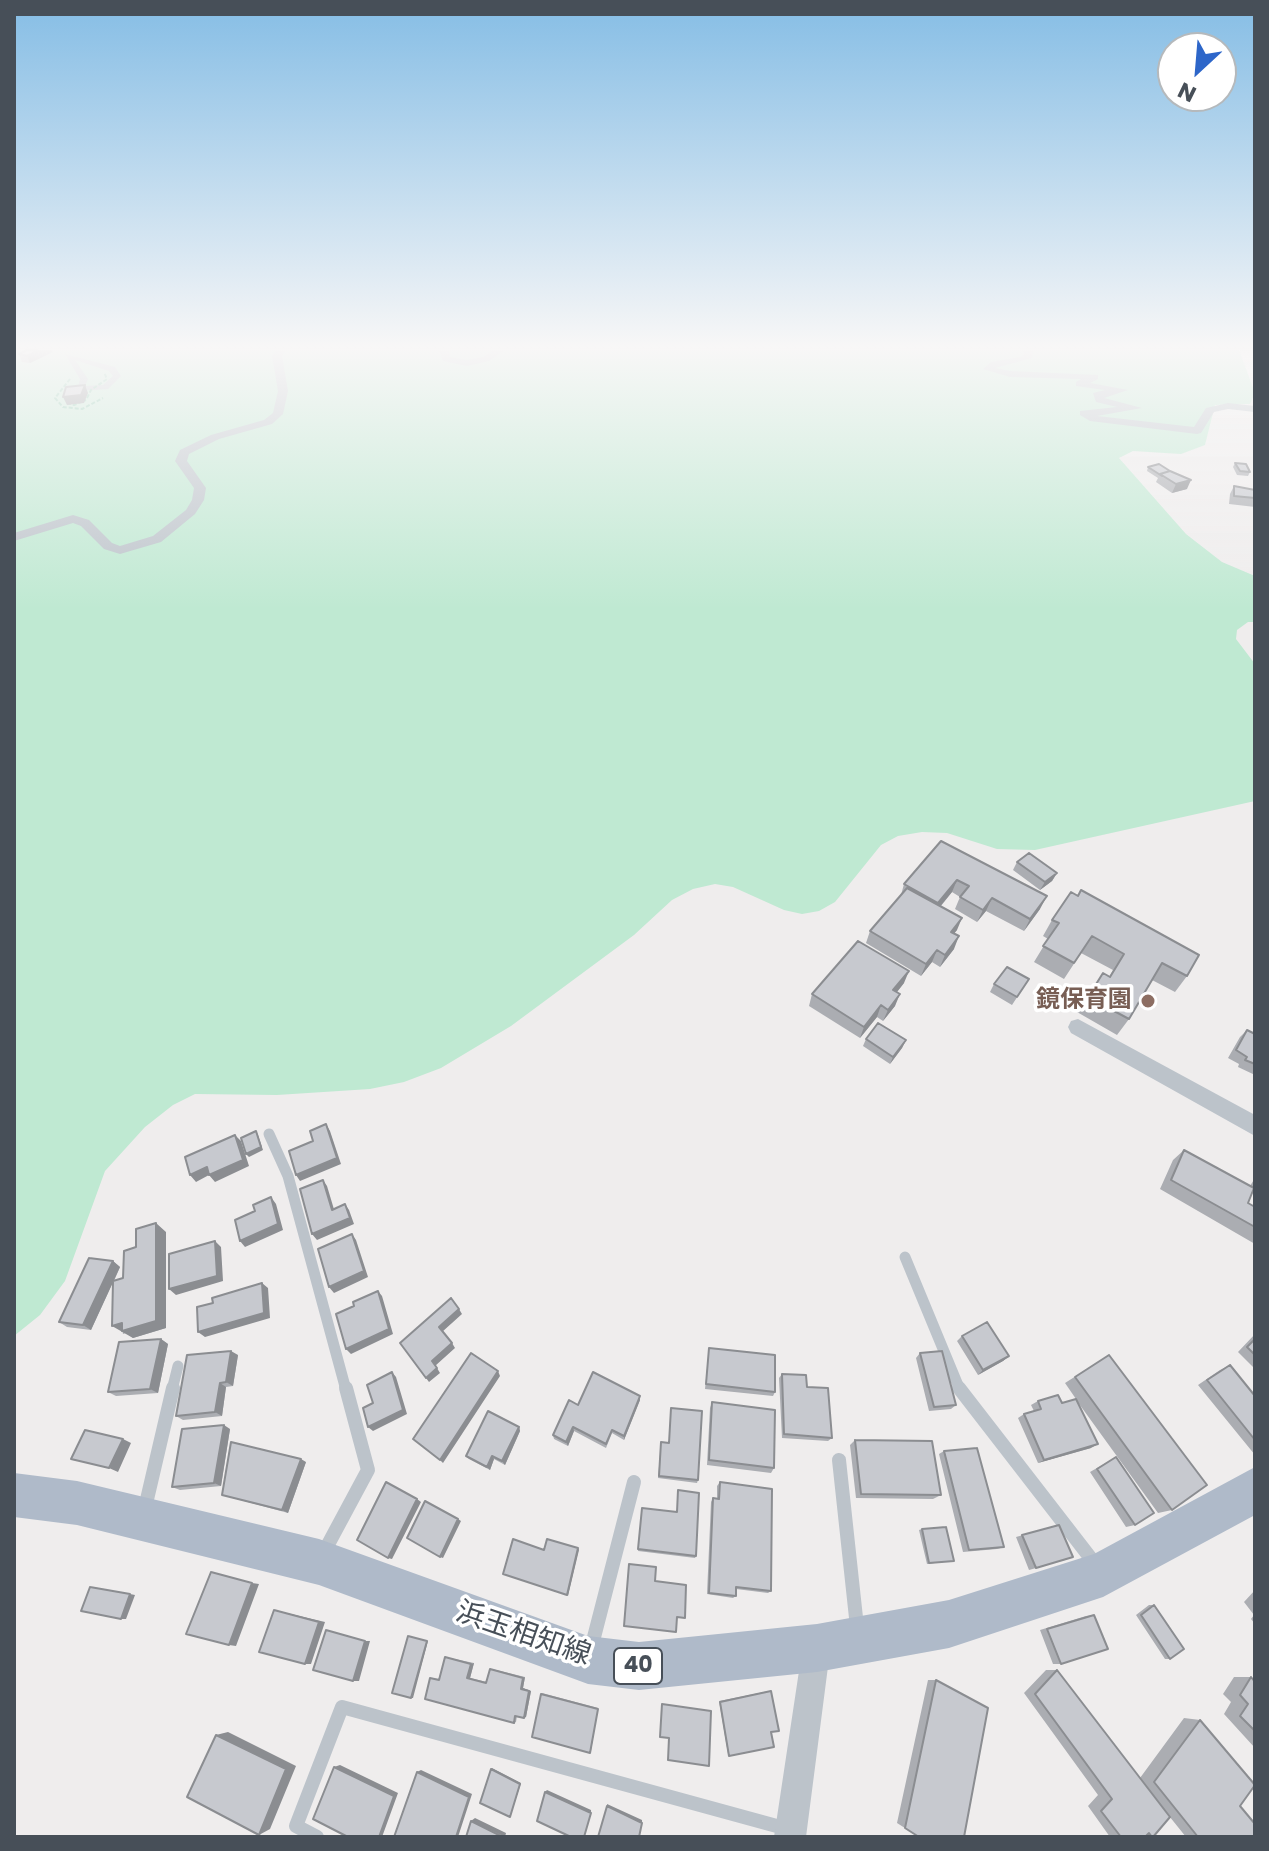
<!DOCTYPE html>
<meta charset="utf-8">
<style>
body{margin:0}
#map{position:relative;width:1269px;height:1851px;overflow:hidden;background:#efeded;font-family:Poppins,sans-serif}
canvas{display:block}
.frame{position:absolute;inset:0;border:16px solid #474f58;pointer-events:none}
.north{position:absolute;left:1157px;top:32px;width:80px;height:80px;box-sizing:border-box;background:#fff;border:2px solid #b5b9bc;border-radius:50%;rotate:206deg;font-size:22px;font-weight:700;line-height:32px;text-align:center;color:#474f58}
.north::after{content:'';display:block;margin:auto;width:28px;height:36px;background:#2d66c9;clip-path:polygon(50% 0,100% 100%,50% 72%,0 100%)}
</style>
<div id="map">
<canvas width="1269" height="1851"></canvas>
<div class="frame"></div>
<div class="north">N</div>
</div>
<script>
const g = document.querySelector('canvas').getContext('2d');
g.lineJoin = 'round';
function fillPath(path, color) { g.fillStyle = color; g.fill(path, 'evenodd'); }
const toPath = rows => new Path2D(rows.map(r => 'M' + r).join(''));
function strokePath(path, color, width, dash) { g.strokeStyle = color; g.lineWidth = width; g.lineCap = dash ? 'butt' : 'round'; g.setLineDash(dash || []); g.stroke(path); }
function write(font, color, halo, rows, align = 'center') {
  g.font = font + ' Poppins,"Noto Sans JP",sans-serif'; g.lineWidth = 7; g.setLineDash([]); g.textBaseline = 'middle'; g.strokeStyle = halo; g.fillStyle = color; for (const [text, x, y, turn = 0] of rows) {
    g.save(); g.translate(x, y); g.rotate((+turn || 0) * Math.PI / 180); g.textAlign = isNaN(turn) ? turn : align; if (halo) g.strokeText(text, 0, 0); g.fillText(text, 0, 0); g.restore();
  }
}
const green = toPath([
 [14,350,1239,350,1255,393,1250,404,1215,405,1205,445,1181,454,1133,451,1119,458,1186,534,1222,562,1255,576,1255,622,1248,622,1237,630,1236,639,1255,664,1255,801,1035,850,997,849,947,833,922,832,898,836,881,845,835,902,819,911,802,914,784,910,733,887,715,884,693,889,672,900,634,935,511,1026,441,1068,404,1082,370,1089,277,1095,195,1094,173,1105,145,1127,105,1171,65,1281,40,1315,14,1336]
]);
const path = toPath([
 [70,379,55,398,63,407,82,409,103,398],
 [67,403,74,405,86,400]
]);
const serviceFar1 = toPath([
 [269,1134,288,1176,346,1390],
 [905,1257,960,1390],
 [172,1390,178,1366]
]);
const service = toPath([
 [959,1388,1096,1565],
 [839,1460,857,1627],
 [145,1508,173,1388],
 [324,1552,368,1470,346,1388],
 [592,1645,634,1482],
 [317,1837,296,1826,342,1707,784,1828]
]);
const pedestrian = toPath([
 [65,354,115,367,121,376,108,389,77,391,80,379,65,354],
 [75,360,109,371,113,376,103,385,85,386,88,379,75,360]
]);
const minor = toPath([
 [276,350,286,350,282,356,288,391,283,414,272,424,219,439,189,454,187,461,206,488,204,500,195,514,161,542,120,554,104,549,81,526,73,523,14,541,14,533,73,515,89,520,112,543,120,546,153,536,186,510,192,500,194,488,175,461,180,450,211,435,264,420,273,413,278,391,272,356,276,350],
 [439,350,449,350,450,357,467,360,483,357,494,350,505,350,489,361,467,366,443,361,439,350],
 [1023,350,1033,350,1032,358,995,368,1010,371,1098,375,1098,379,1090,383,1128,390,1104,398,1142,408,1097,416,1194,427,1206,408,1228,403,1255,406,1255,412,1228,409,1214,412,1201,433,1197,434,1090,421,1080,415,1080,411,1117,407,1096,402,1093,393,1105,390,1076,386,1076,382,1081,379,1010,377,983,369,991,362,1020,357,1024,355,1023,350],
 [1078,1019,1255,1115,1255,1136,1071,1033,1068,1027,1071,1021,1078,1019],
 [816,1637,826,1641,830,1651,806,1837,774,1837,802,1651,806,1641,816,1637]
]);
const primary = toPath([
 [1255,1467,1255,1515,1103,1597,949,1648,817,1672,639,1690,588,1684,319,1585,77,1525,14,1517,14,1473,77,1481,319,1539,588,1636,639,1642,817,1624,949,1600,1094,1554,1255,1467]
]);
const pathBridge = toPath([
 [87,398,91,390,107,379,104,372]
]);
const wall = toPath([
 [53,352,30,363,22,362,19,354],
 [1235,463,1250,472,1248,476,1237,475,1233,467],
 [1148,467,1187,489,1172,493,1156,482,1158,478,1147,471],
 [1234,486,1255,490,1255,507,1229,504,1230,494],
 [941,841,1040,909,1024,931,986,911,977,922,955,909,960,897,952,892,941,906,957,930,954,933,954,949,940,967,932,962,921,976,866,943,870,931,901,895,904,884],
 [1017,862,1057,873,1052,881,1040,890,1013,870],
 [1071,892,1187,976,1175,992,1152,980,1129,1019,1117,1035,1077,1012,1103,973,1109,977,1113,970,1081,953,1064,979,1034,962,1048,939,1043,936,1052,920],
 [1029,979,1012,1005,990,992,994,984],
 [904,983,897,992,895,1006,883,1021,877,1017,860,1038,809,1006,812,994],
 [1247,1030,1255,1034,1255,1075,1238,1067,1239,1064,1228,1058,1240,1037],
 [866,1039,906,1040,902,1048,890,1064,863,1046],
 [1184,1150,1250,1186,1255,1178,1255,1189,1254,1188,1248,1203,1255,1207,1255,1244,1160,1189,1173,1160],
 [166,1232,166,1328,133,1338,126,1333,123,1334,113,1282,91,1330,67,1327,59,1322,113,1261,120,1267,114,1281,123,1278,136,1247],
 [1255,1334,1255,1369,1238,1352],
 [962,1336,1009,1356,1003,1361,978,1375,957,1341],
 [161,1339,168,1344,158,1393,116,1396,108,1392],
 [709,1348,775,1392,773,1396,705,1389],
 [920,1353,956,1405,951,1409,929,1411,916,1358],
 [238,1355,233,1386,226,1387,222,1416,183,1420,176,1416],
 [1109,1355,1172,1510,1158,1513,1077,1401,1091,1448,1038,1463,1018,1418,1024,1414,1034,1411,1031,1405,1038,1401,1062,1403,1076,1399,1065,1383],
 [1230,1365,1255,1396,1255,1455,1198,1385,1220,1370],
 [782,1374,807,1387,832,1438,828,1441,782,1438,779,1378],
 [640,1400,624,1440,612,1433,606,1448,574,1431,568,1446,554,1439,553,1435,578,1405],
 [712,1402,774,1468,771,1473,707,1465,710,1408],
 [519,1427,520,1431,505,1465,494,1459,490,1470,469,1459,466,1456],
 [230,1429,221,1486,180,1490,172,1487],
 [855,1440,941,1495,933,1499,856,1498,850,1445],
 [661,1442,698,1480,697,1483,658,1478],
 [944,1451,1004,1547,997,1549,963,1552,939,1454],
 [1116,1457,1135,1525,1126,1527,1090,1472],
 [306,1462,288,1513,222,1495],
 [720,1482,771,1591,768,1593,736,1589,736,1596,733,1598,707,1594,711,1502,713,1498,717,1498,717,1486],
 [642,1508,676,1512,696,1556,695,1558,638,1551],
 [1059,1525,1036,1568,1029,1570,1016,1537],
 [922,1529,951,1561,927,1564,919,1530],
 [1255,1590,1255,1624,1251,1619,1254,1615,1244,1602],
 [1149,1605,1154,1605,1170,1659,1165,1659,1136,1615],
 [1094,1615,1061,1664,1053,1664,1040,1630,1086,1616],
 [445,1657,474,1663,470,1678,487,1682,490,1669,492,1669,525,1677,523,1688,531,1691,526,1717,517,1716,516,1722,514,1723,430,1678,439,1679],
 [1046,1670,1057,1670,1140,1778,1184,1718,1200,1720,1255,1837,1186,1837,1153,1796,1153,1837,1146,1836,1145,1837,1110,1837,1088,1806,1098,1795,1024,1693],
 [1234,1677,1251,1677,1255,1682,1255,1748,1224,1714,1231,1702,1223,1694],
 [928,1680,936,1680,919,1837,897,1823],
 [769,1691,771,1691,771,1732,729,1756,728,1754,719,1701],
 [542,1693,598,1708,591,1751,541,1694]
]);
const shadedWall = toPath([
 [38,350,52,350,53,352,30,363,27,356],
 [85,385,88,393,84,403,67,405,63,397],
 [1191,480,1187,489,1172,493,1176,484],
 [1057,873,1052,881,1040,890,1045,882],
 [957,880,952,892,933,915,938,903],
 [1047,896,1040,909,1024,931,1030,919],
 [992,898,986,911,977,922,983,910],
 [962,918,957,930,946,944,951,932],
 [959,936,954,949,940,967,945,955],
 [937,950,932,962,921,976,926,964],
 [909,971,904,983,889,1002,893,990],
 [900,994,895,1006,883,1021,888,1010],
 [881,1005,877,1017,860,1038,864,1027],
 [906,1040,902,1048,890,1064,893,1057],
 [326,1124,330,1131,341,1164,300,1181,296,1175],
 [256,1131,258,1135,263,1150,249,1157,246,1154],
 [235,1135,241,1141,249,1166,215,1182,209,1175,196,1182,190,1175],
 [323,1180,327,1186,336,1216,332,1210],
 [271,1197,276,1204,283,1230,245,1247,240,1241],
 [345,1204,349,1210,354,1224,317,1240,312,1234],
 [156,1223,166,1232,166,1328,133,1338,112,1326],
 [352,1234,356,1240,368,1277,334,1293,329,1287],
 [215,1241,221,1247,223,1281,176,1295,169,1289],
 [113,1261,120,1267,91,1330,83,1325],
 [262,1283,268,1288,270,1318,205,1337,198,1332],
 [378,1291,382,1296,393,1334,351,1354,346,1349],
 [459,1309,462,1314,442,1332,439,1327],
 [161,1339,168,1344,158,1393,150,1389],
 [452,1343,455,1348,435,1366,432,1361],
 [231,1351,238,1355,233,1386,226,1382],
 [1009,1356,1003,1361,978,1375,983,1370],
 [437,1368,440,1373,429,1382,426,1378],
 [498,1371,500,1376,443,1463,440,1460],
 [392,1372,396,1377,407,1414,373,1431,368,1427],
 [220,1383,226,1387,222,1416,215,1412],
 [640,1396,640,1400,624,1440,624,1436],
 [224,1425,230,1429,221,1486,214,1483],
 [519,1427,520,1431,505,1465,502,1461],
 [573,1427,574,1431,568,1446,566,1442],
 [123,1439,131,1443,118,1472,109,1468],
 [1098,1444,1091,1448,1038,1463,1044,1460],
 [492,1456,494,1459,490,1470,487,1467],
 [301,1459,306,1462,288,1513,282,1510],
 [417,1499,421,1502,392,1559,388,1558],
 [458,1519,461,1521,443,1558,440,1557],
 [578,1548,579,1550,568,1596,567,1595],
 [252,1583,259,1584,236,1646,229,1645],
 [130,1594,135,1595,126,1619,121,1619],
 [274,1610,325,1622,311,1664,305,1664],
 [408,1636,428,1641,413,1698,411,1698],
 [365,1641,370,1641,359,1681,353,1681],
 [474,1663,470,1678,467,1678,471,1664],
 [525,1677,523,1688,531,1691,526,1717,524,1718,521,1689,523,1678],
 [228,1732,296,1766,270,1829,259,1835,216,1735],
 [340,1765,398,1793,382,1837,379,1837,334,1767],
 [492,1768,521,1783,510,1817,491,1769],
 [421,1770,472,1794,458,1837,456,1837,417,1772],
 [547,1790,591,1810,591,1813,545,1792],
 [607,1804,642,1820,642,1823,607,1806],
 [475,1818,506,1833,505,1837,471,1821]
]);
const building = toPath([
 [27,350,38,350,27,356,19,354,27,350],
 [85,385,81,395,63,397,66,387,85,385],
 [1235,463,1246,464,1250,472,1240,471,1235,463],
 [1159,464,1170,471,1160,474,1162,476,1148,467,1159,464],
 [1170,471,1191,480,1176,484,1160,474,1170,471],
 [1234,486,1255,490,1255,498,1234,496,1234,486],
 [941,841,1047,896,1030,919,992,898,983,910,960,897,969,886,957,880,938,903,904,884,941,841],
 [1029,853,1057,873,1045,882,1017,862,1029,853],
 [907,888,962,918,951,932,959,936,945,955,937,950,926,964,870,931,907,888],
 [1081,890,1199,955,1187,976,1162,963,1129,1019,1088,997,1103,973,1110,977,1124,954,1092,936,1074,963,1043,946,1059,923,1052,920,1071,892,1078,896,1081,890],
 [858,941,909,971,893,990,900,994,888,1010,881,1005,864,1027,812,994,858,941],
 [1007,967,1029,979,1017,997,994,984,1007,967],
 [878,1023,906,1040,893,1057,866,1039,878,1023],
 [1247,1030,1255,1034,1255,1064,1245,1060,1247,1057,1236,1050,1247,1030],
 [326,1124,337,1158,296,1175,289,1151,313,1141,310,1131,326,1124],
 [256,1131,261,1147,246,1154,241,1138,256,1131],
 [235,1135,243,1160,209,1175,207,1167,190,1175,185,1157,235,1135],
 [1184,1150,1254,1188,1248,1203,1255,1207,1255,1227,1171,1180,1184,1150],
 [323,1180,332,1210,345,1204,350,1218,312,1234,300,1189,323,1180],
 [271,1197,278,1224,240,1241,235,1220,255,1211,253,1205,271,1197],
 [156,1223,156,1321,122,1331,122,1323,112,1326,113,1281,123,1278,124,1251,136,1247,136,1229,156,1223],
 [352,1234,364,1271,329,1287,318,1249,352,1234],
 [215,1241,217,1276,169,1289,169,1254,215,1241],
 [89,1258,113,1261,83,1325,59,1322,89,1258],
 [262,1283,264,1313,198,1332,197,1307,213,1303,212,1298,262,1283],
 [378,1291,389,1329,346,1349,336,1314,354,1306,353,1302,378,1291],
 [451,1298,459,1309,439,1327,452,1343,432,1361,437,1368,426,1378,400,1343,451,1298],
 [987,1322,1009,1356,983,1370,962,1336,987,1322],
 [161,1339,150,1389,108,1392,119,1342,161,1339],
 [1255,1339,1255,1355,1247,1347,1255,1339],
 [709,1348,775,1355,775,1392,706,1384,709,1348],
 [231,1351,226,1382,220,1383,215,1412,176,1416,187,1355,231,1351],
 [942,1351,956,1405,934,1407,920,1353,942,1351],
 [471,1353,498,1371,440,1460,413,1439,471,1353],
 [1109,1355,1207,1485,1172,1510,1075,1377,1109,1355],
 [1230,1365,1255,1396,1255,1440,1207,1380,1230,1365],
 [392,1372,403,1410,368,1427,363,1408,373,1403,367,1385,392,1372],
 [593,1372,640,1396,624,1436,612,1430,606,1444,573,1427,566,1442,553,1435,569,1400,578,1405,593,1372],
 [782,1374,806,1375,807,1387,828,1388,832,1438,784,1434,782,1374],
 [1058,1395,1062,1403,1076,1399,1098,1444,1044,1460,1024,1414,1041,1409,1038,1401,1058,1395],
 [712,1402,775,1410,774,1468,709,1460,712,1402],
 [671,1408,702,1411,698,1480,659,1476,661,1442,669,1443,671,1408],
 [488,1411,519,1427,502,1461,492,1456,487,1467,466,1456,488,1411],
 [224,1425,214,1483,172,1487,182,1429,224,1425],
 [85,1430,123,1439,109,1468,71,1459,85,1430],
 [855,1440,932,1441,941,1495,861,1494,855,1440],
 [231,1442,301,1459,282,1510,222,1495,231,1442],
 [977,1448,1004,1547,969,1550,944,1451,977,1448],
 [1116,1457,1154,1513,1135,1525,1097,1469,1116,1457],
 [386,1482,417,1499,388,1558,357,1540,386,1482],
 [720,1482,772,1489,771,1591,736,1587,736,1596,709,1593,713,1498,719,1499,720,1482],
 [678,1490,699,1493,696,1556,638,1549,642,1508,677,1512,678,1490],
 [425,1501,458,1519,440,1557,407,1538,425,1501],
 [1059,1525,1073,1557,1036,1568,1022,1535,1059,1525],
 [946,1527,954,1561,929,1563,922,1529,946,1527],
 [513,1539,544,1550,547,1539,578,1548,567,1595,503,1574,513,1539],
 [629,1564,656,1567,655,1581,686,1585,685,1618,677,1617,676,1632,624,1626,629,1564],
 [211,1572,252,1583,229,1645,186,1634,211,1572],
 [90,1587,130,1594,121,1619,81,1611,90,1587],
 [1154,1605,1184,1649,1170,1659,1141,1615,1154,1605],
 [274,1610,319,1622,305,1664,259,1652,274,1610],
 [1094,1615,1108,1649,1061,1664,1047,1629,1094,1615],
 [326,1630,365,1641,353,1681,313,1670,326,1630],
 [408,1636,427,1641,411,1698,392,1693,408,1636],
 [445,1657,471,1664,467,1678,486,1683,490,1669,523,1678,521,1689,529,1691,524,1718,515,1716,514,1723,425,1699,430,1678,439,1680,445,1657],
 [1057,1670,1170,1817,1153,1837,1152,1837,1149,1833,1145,1837,1121,1837,1101,1811,1112,1799,1035,1694,1057,1670],
 [1251,1677,1255,1682,1255,1731,1240,1716,1248,1704,1240,1695,1251,1677],
 [936,1680,988,1708,964,1837,919,1837,905,1828,936,1680],
 [771,1691,779,1731,771,1732,774,1747,729,1756,720,1702,771,1691],
 [541,1694,598,1709,590,1753,532,1737,541,1694],
 [662,1704,711,1711,709,1766,668,1760,669,1738,660,1737,662,1704],
 [1200,1720,1255,1785,1240,1806,1255,1824,1255,1837,1198,1837,1154,1782,1200,1720],
 [216,1735,286,1769,259,1835,187,1797,216,1735],
 [334,1767,394,1796,379,1837,348,1837,313,1819,334,1767],
 [491,1769,520,1784,510,1817,480,1803,491,1769],
 [417,1772,469,1797,456,1837,394,1837,417,1772],
 [545,1792,591,1813,584,1837,571,1837,537,1821,545,1792],
 [607,1806,642,1823,639,1837,598,1837,607,1806],
 [471,1821,503,1837,466,1837,471,1821]
]);
const markers = [
 [1148,1001,8,"#8d6e63"]
];
const shields = [
 [638,1666,48]
];
const shieldNames = [
 ["40",638,1666]
];
const educationNames = [
 ["鏡保育園",1132,1001]
];
const nearStreetnames = [
 ["浜玉相知線",523,1635,19]
];
fillPath(green, '#bfe9d2');
strokePath(path, '#7bc3a4', 2, [4, 2]);
strokePath(serviceFar1, '#bcc3ca', 11);
strokePath(service, '#bcc3ca', 14);
fillPath(pedestrian, '#bcc3ca');
fillPath(minor, '#bcc3ca');
fillPath(primary, '#afbac9');
strokePath(pathBridge, '#7bc3a4', 2, [4, 2]);
fillPath(wall, '#abadb2');
fillPath(shadedWall, '#8b8d91');
fillPath(building, '#c7c9cf');
strokePath(building, '#8b8d91', 2);
const sky = g.createLinearGradient(0, 0, 0, 609);
sky.addColorStop(0, '#85bde5');
sky.addColorStop(0.57, '#f8f7f7');
sky.addColorStop(1, '#f8f7f700');
g.fillStyle = sky;
g.fillRect(0, 0, 1269, 609);
for (const [x, y, r, color] of markers) { const dot = new Path2D(); dot.arc(x, y, r, 0, 2 * Math.PI); g.fillStyle = color; g.fill(dot); strokePath(dot, '#fff', 3); }
for (const [x, y, w] of shields) { const box = new Path2D(); box.roundRect(x - w / 2, y - 18, w, 36, 6); g.fillStyle = '#fff'; g.fill(box); strokePath(box, '#474f58', 2); }
write('bold 22px', '#474f58', null, shieldNames);
write('bold 24px', '#785e54', '#fff', educationNames, 'right');
write('28px', '#474f58', '#fff', nearStreetnames);
</script>
